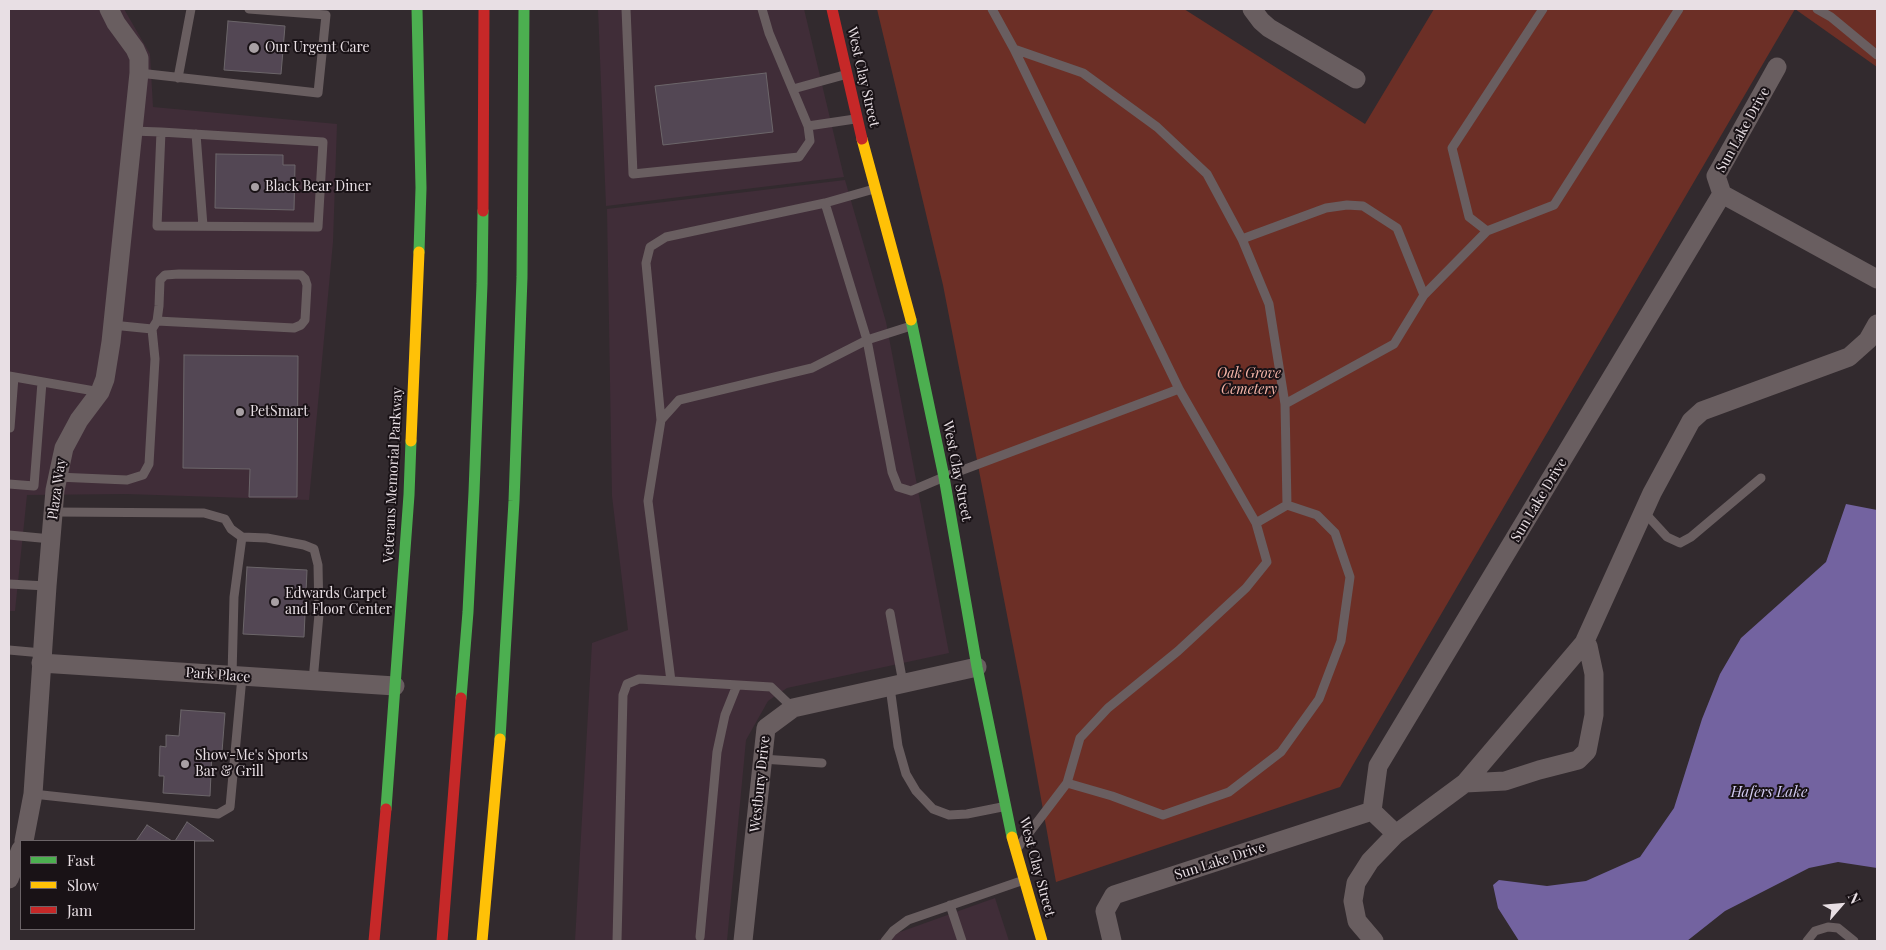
<!DOCTYPE html>
<style>
body{margin:0}
#map{position:relative;width:1886px;height:950px;overflow:hidden;background:#322a2e;font-family:"Playfair Display",serif}
canvas{display:block}
.frame{position:absolute;inset:0;border:10px solid #e8dfe4;pointer-events:none}
.legend{position:absolute;left:20px;top:840px;width:175px;height:90px;box-sizing:border-box;background:#191216;border:1px solid #6c6468;margin:0;padding:6px 9px;list-style:none;font-size:15px;color:#e8dfe4}
.legend li{display:flex;align-items:center;gap:10px;height:25px}
.legend b{width:25px;border:1px solid #6c6468}
.north{position:absolute;left:1816px;top:880px;width:50px;height:50px;-webkit-text-stroke:4px #191216;paint-order:stroke;rotate:63deg;font-size:14px;font-weight:700;line-height:20px;text-align:center;color:#e8dfe4}
.north::after{content:'';display:block;margin:auto;width:18px;height:22px;background:#e8dfe4;clip-path:polygon(50% 0,100% 100%,50% 72%,0 100%)}
</style>
<div id="map">
<canvas width="1886" height="950"></canvas>
<div class="frame"></div>
<ul class="legend">
<li><b style="height:6px;background:#4caf50"></b>Fast</li>
<li><b style="height:6px;background:#ffc107"></b>Slow</li>
<li><b style="height:6px;background:#c62828"></b>Jam</li>
</ul>
<div class="north">N</div>
</div>
<script>
const g = document.querySelector('canvas').getContext('2d');
g.lineJoin = 'round';
function fillPath(path, color) { g.fillStyle = color; g.fill(path, 'evenodd'); }
const toPath = rows => new Path2D(rows.map(r => 'M' + r).join(''));
function strokePath(path, color, width, dash) { g.strokeStyle = color; g.lineWidth = width; g.lineCap = dash ? 'butt' : 'round'; g.setLineDash(dash || []); g.stroke(path); }
function write(font, color, halo, rows, align = 'center') {
  g.font = font + ' "Playfair Display",serif'; g.lineWidth = 4; g.setLineDash([]); g.textBaseline = 'middle'; g.strokeStyle = halo; g.fillStyle = color; for (const [text, x, y, turn = 0] of rows) {
    g.save(); g.translate(x, y); g.rotate((+turn || 0) * Math.PI / 180); g.textAlign = isNaN(turn) ? turn : align; if (halo) g.strokeText(text, 0, 0); g.fillText(text, 0, 0); g.restore();
  }
}
const built = toPath([
 [9,9,124,9,150,54,153,107,337,124,333,242,309,500,126,494,27,495,15,611,9,611],
 [598,9,804,9,844,177,606,206],
 [845,180,886,322,949,653,787,688,768,701,746,740,727,941,575,941,592,643,628,630,612,496,607,209],
 [995,898,1009,941,875,941]
]);
const green = toPath([
 [877,9,1184,9,1365,124,1434,9,1877,9,1877,67,1795,9,1340,787,1056,882,1021,687,943,285]
]);
const water = toPath([
 [1846,504,1877,510,1877,868,1838,862,1809,868,1725,911,1687,941,1519,941,1498,908,1493,885,1499,880,1547,886,1586,881,1640,857,1674,808,1702,719,1720,674,1741,638,1826,562]
]);
const building = toPath([
 [228,21,285,26,281,74,224,70,228,21],
 [766,73,773,132,663,145,655,86,766,73],
 [216,154,283,155,283,165,295,165,294,210,215,208,216,154],
 [184,355,298,356,297,497,249,497,250,469,183,468,184,355],
 [247,567,307,570,304,637,243,634,247,567],
 [181,710,225,713,222,752,212,751,210,796,163,793,164,776,159,776,160,746,166,747,166,735,179,736,181,710],
 [187,822,214,841,175,841,187,822],
 [147,825,172,841,136,841,147,825]
]);
const lane = toPath([
 [626,9,633,174,799,157,810,141,808,126,855,119],
 [762,9,769,33,808,126],
 [992,9,1014,49,1179,389],
 [1817,9,1831,17,1877,55],
 [1014,49,1083,73,1157,127,1207,174,1242,239,1269,304,1285,404],
 [139,73,318,93,326,15,249,9],
 [178,78,191,9],
 [793,89,844,75],
 [132,131,161,132,323,142,318,227,157,226,161,132],
 [196,134,203,226],
 [825,203,867,340,892,472,898,487,911,491,944,477,1179,389,1256,523,1287,505,1285,404,1394,344,1424,295,1487,231,1554,205,1679,9],
 [1487,231,1469,217,1452,148,1543,9],
 [1242,239,1326,208,1347,205,1363,206,1397,228,1424,295],
 [152,329,157,321,159,306,160,280,165,275,179,274,301,275,305,279,307,285,305,320,301,325,294,328,157,321],
 [9,376,100,392],
 [661,420,646,263,650,247,666,237,825,203,874,189],
 [10,428,14,377],
 [57,477,127,480,143,475,149,464,155,359,152,329,112,325],
 [9,484,34,486,42,382],
 [53,512,204,513,225,519,231,529,242,537,267,538,304,545,314,549,318,565,319,614,313,681],
 [1644,512,1667,537,1680,543,1691,537,1761,478],
 [9,535,51,539],
 [9,584,47,586],
 [890,613,903,683],
 [9,650,42,653],
 [232,676,234,597,242,537],
 [671,681,648,501,661,420,679,400,812,368,867,340,911,326],
 [890,687,898,746,906,774,916,791,933,809,949,815,967,814,1002,807],
 [762,759,822,763],
 [1067,783,1112,796,1163,815,1229,792,1281,752,1319,699,1341,641,1350,577,1335,533,1317,515,1287,505],
 [33,794,218,814,230,807,242,677],
 [1019,846,1067,783,1080,738,1108,708,1178,651,1246,588,1267,562,1256,523],
 [950,905,962,941],
 [700,937,717,752,725,715,737,685],
 [617,941,623,695,627,684,639,679,771,687,793,708],
 [885,941,893,931,908,920,1021,881],
 [1807,941,1815,931,1828,927,1838,928,1854,941]
]);
const street = toPath([
 [1252,9,1261,21,1269,28,1356,79],
 [1777,67,1716,176,1722,194,1877,279],
 [41,663,395,686],
 [1465,783,1505,781,1539,770,1578,760,1587,751,1594,715,1594,674,1588,646,1584,643],
 [1396,834,1372,811,1378,766,1722,194],
 [24,841,33,794,47,586,55,490,64,448,79,420,100,392,105,379,111,342,139,73,139,58,135,49,116,23,109,9],
 [9,879,21,849],
 [743,941,766,728,793,708,977,667],
 [1112,941,1105,911,1114,895,1372,811],
 [1374,941,1357,921,1353,901,1356,883,1370,861,1396,834,1465,783,1584,643,1652,493,1691,421,1702,411,1849,357,1868,340,1877,324]
]);
const fast = toPath([
 [417,9,421,188,419,252],
 [911,320,944,477,977,667,1012,837],
 [461,698,468,612,474,492,482,284,483,211],
 [500,739,514,501,522,277,524,9],
 [386,809,409,495,411,441]
]);
const slow = toPath([
 [862,139,911,320],
 [411,441,419,252],
 [1012,837,1042,941],
 [482,941,500,739]
]);
const jam = toPath([
 [832,9,862,139],
 [483,211,484,9],
 [374,941,386,809],
 [442,941,461,698]
]);
const markers = [
 [254,48,6,"#a8a0a4"],
 [255,187,5,"#a8a0a4"],
 [240,412,5,"#a8a0a4"],
 [275,602,5,"#a8a0a4"],
 [185,764,5,"#a8a0a4"]
];
const poiNames = [
 ["Our Urgent Care",265,48],
 ["Black Bear Diner",265,187],
 ["PetSmart",250,412],
 ["Edwards Carpet",285,594],
 ["and Floor Center",285,610],
 ["Show-Me's Sports",195,756],
 ["Bar & Grill",195,772]
];
const streetNames = [
 ["West Clay Street",863,77,77],
 ["Sun Lake Drive",1743,130,-61],
 ["West Clay Street",957,471,79],
 ["Veterans Memorial Parkway",393,475,-87],
 ["Plaza Way",57,489,-82],
 ["Sun Lake Drive",1539,500,-59],
 ["Park Place",218,675,4],
 ["Westbury Drive",760,784,-84],
 ["Sun Lake Drive",1220,861,-18],
 ["West Clay Street",1037,867,75]
];
const parkNames = [
 ["Oak Grove",1249,374],
 ["Cemetery",1249,390]
];
const waterNames = [
 ["Hafers Lake",1769,792]
];
fillPath(built, '#402d38');
fillPath(green, '#6c2f26');
fillPath(water, '#7363a0');
fillPath(building, '#534754');
strokePath(building, '#6c666a', 1);
strokePath(lane, '#695e60', 9);
strokePath(street, '#695e60', 19);
strokePath(fast, '#4caf50', 11);
strokePath(slow, '#ffc107', 11);
strokePath(jam, '#c62828', 11);
for (const [x, y, r, color] of markers) { const dot = new Path2D(); dot.arc(x, y, r, 0, 2 * Math.PI); g.fillStyle = color; g.fill(dot); strokePath(dot, '#191216', 2); }
write('14px', '#e8dfe4', '#191216', poiNames, 'left');
write('14px', '#e8dfe4', '#191216', streetNames);
write('italic 14px', '#f7b6a9', '#191216', parkNames);
write('italic 15px', '#d1caf0', '#191216', waterNames);
</script>
